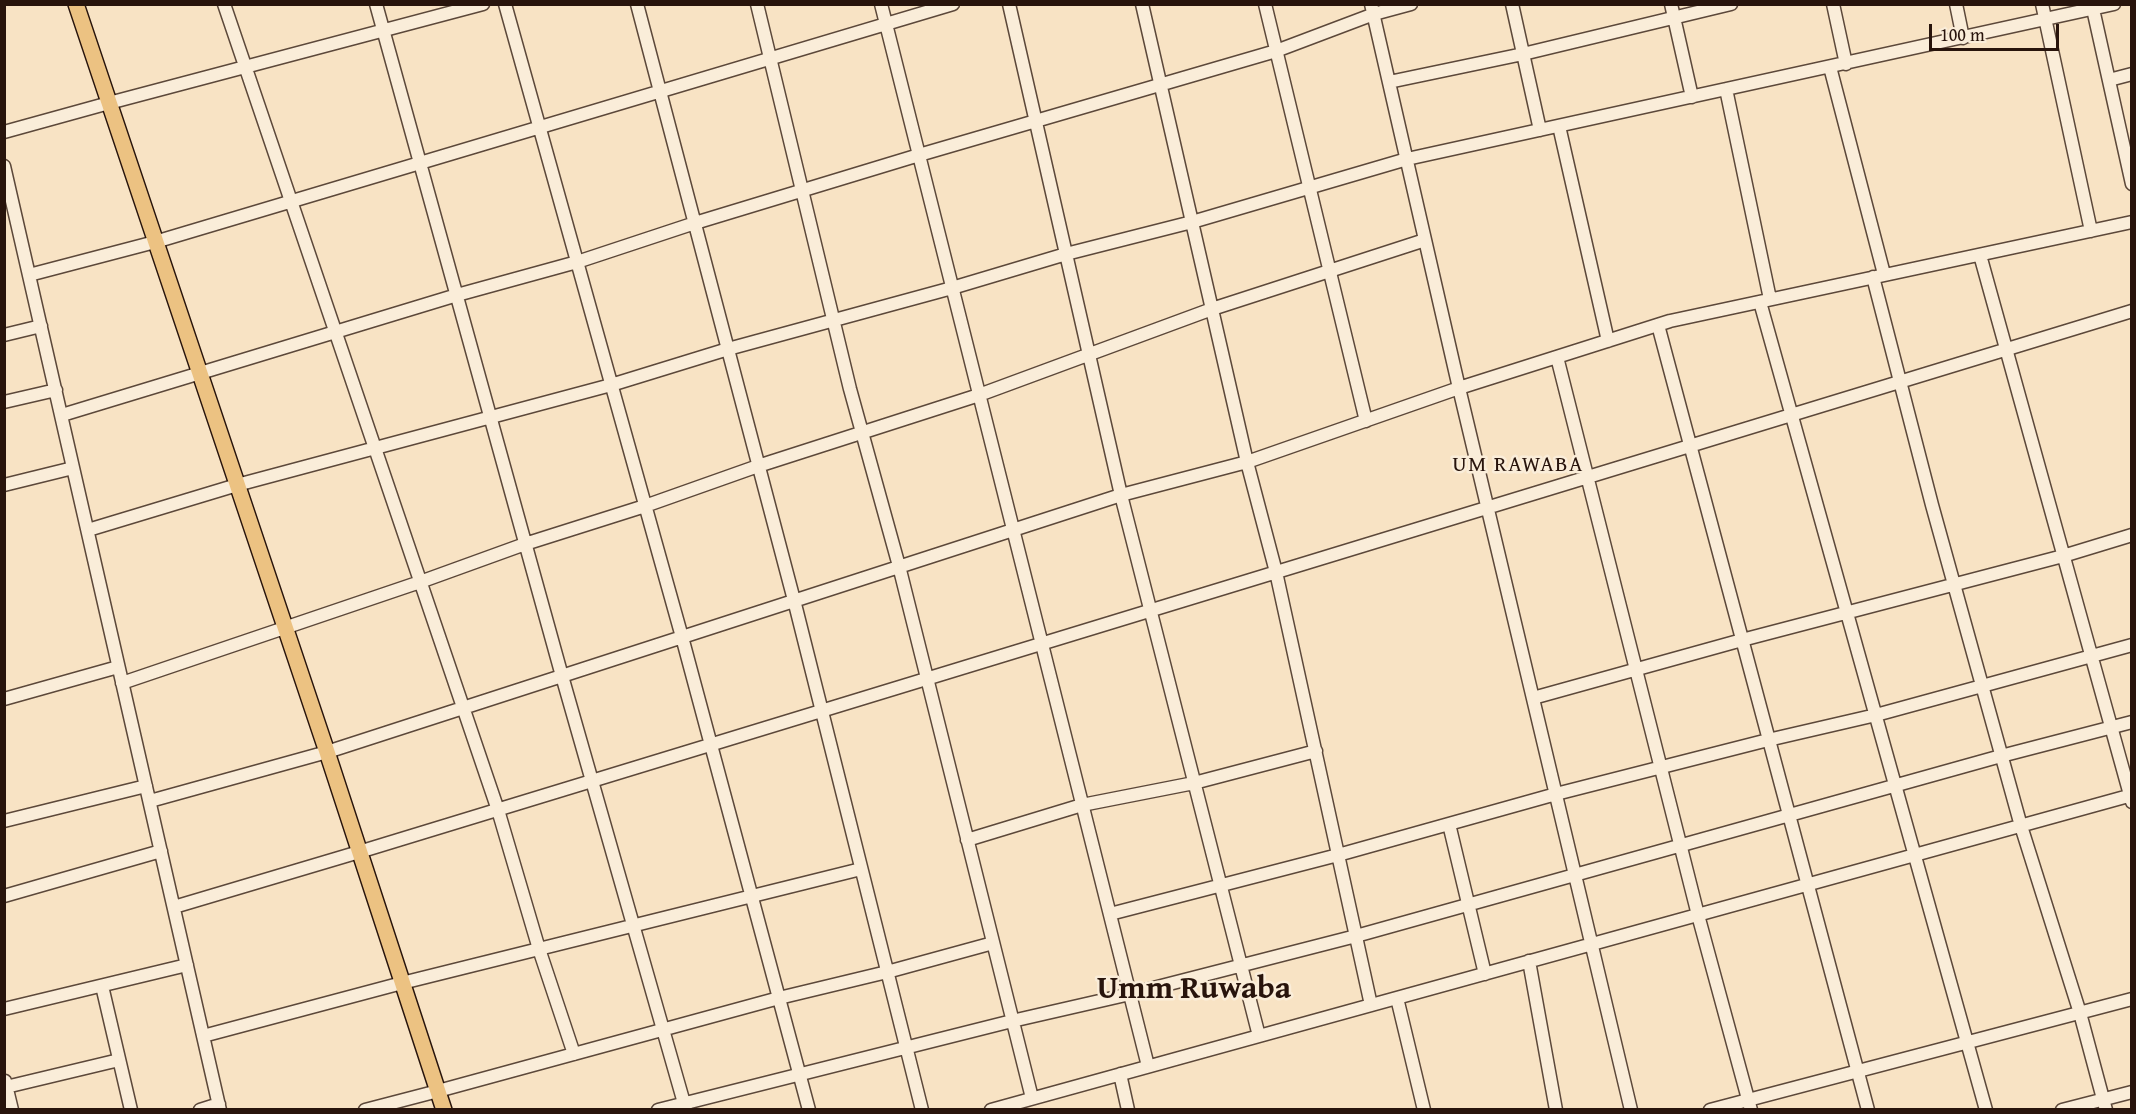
<!DOCTYPE html>
<style>
body{margin:0}
#map{position:relative;width:2136px;height:1114px;overflow:hidden;background:#f8e3c4;font-family:"Gentium Book Plus",serif}
canvas{display:block}
.frame{position:absolute;inset:0;border:6px solid #28140c;pointer-events:none}
.scale{position:absolute;left:1929px;top:24px;width:130px;height:27px;box-sizing:border-box;border:3px solid #28140c;border-top:0;padding-left:8px;font-size:18px;line-height:21px;white-space:nowrap;color:#28140c;-webkit-text-stroke:4px #faedd9;paint-order:stroke}
</style>
<div id="map">
<canvas width="2136" height="1114"></canvas>
<div class="frame"></div>
<div class="scale">100 m</div>
</div>
<script>
const g = document.querySelector('canvas').getContext('2d');
g.lineJoin = 'round';
const toPath = rows => new Path2D(rows.map(r => 'M' + r).join(''));
function strokePath(path, color, width, dash) { g.strokeStyle = color; g.lineWidth = width; g.lineCap = dash ? 'butt' : 'round'; g.setLineDash(dash || []); g.stroke(path); }
function write(font, color, halo, rows, align = 'center') {
  g.font = font + ' "Gentium Book Plus",serif'; g.lineWidth = 5; g.setLineDash([]); g.textBaseline = 'middle'; g.strokeStyle = halo; g.fillStyle = color; for (const [text, x, y, turn = 0] of rows) {
    g.save(); g.translate(x, y); g.rotate((+turn || 0) * Math.PI / 180); g.textAlign = isNaN(turn) ? turn : align; if (halo) g.strokeText(text, 0, 0); g.fillText(text, 0, 0); g.restore();
  }
}
const minor = toPath([
 [224,4,498,810,539,949,574,1054],
 [376,4,562,676,686,1110],
 [505,4,682,637,809,1110],
 [637,4,794,600,922,1110],
 [757,4,850,389,899,566,1032,1098],
 [881,4,1148,1066],
 [1009,4,1121,495,1259,1036],
 [1142,4,1247,462,1276,572,1371,1005],
 [1265,4,1366,421],
 [1371,4,1459,388,1631,1110],
 [1512,4,1540,130],
 [1671,4,1692,97],
 [1833,4,1846,64],
 [1956,4,1963,38],
 [2042,4,2091,231],
 [2093,9,2132,184],
 [1830,67,1884,274],
 [2109,80,2132,74],
 [1389,82,1523,54,1731,4],
 [1726,89,1770,299],
 [1559,126,1608,341],
 [4,132,109,103,483,4],
 [4,166,220,1110],
 [1980,255,2132,802],
 [29,275,155,242,953,4],
 [1873,277,1932,505,2021,826,2080,1013,2106,1110],
 [1760,302,1986,1110],
 [1658,325,1868,1110],
 [4,335,41,326],
 [1557,357,1698,915,1751,1110],
 [4,402,56,390],
 [62,415,457,295,577,262,695,223,919,155,1276,51,1374,14,1411,4],
 [4,485,73,468],
 [88,530,237,485,611,385,728,349,952,288,1066,254,1192,222,1407,159,2114,4],
 [122,683,420,582,525,544,645,506,758,466,979,395,1212,309,1425,240],
 [1533,698,1742,640,2063,556,2132,535],
 [4,699,118,667],
 [150,801,327,752,1121,495,1247,462,1459,388,1670,321,2132,222],
 [4,821,146,786],
 [1449,824,1485,974],
 [967,840,1082,805,1194,783,1316,751],
 [4,896,161,851],
 [174,907,359,852,2132,311],
 [1110,914,1338,855,1556,794,1768,740,1876,715,2132,645],
 [1529,961,1556,1110],
 [102,986,131,1110],
 [1397,998,1424,1110],
 [4,1009,187,965],
 [203,1036,402,983,861,869],
 [1120,1074,1128,1110],
 [5,1081,12,1110],
 [6,1087,119,1060],
 [200,1110,219,1104],
 [365,1110,438,1091,779,998,887,972,993,943],
 [658,1110,1012,1021,1130,994,1356,936,2001,756,2132,722],
 [991,1110,2132,795],
 [1710,1110,2132,999],
 [2062,1110,2132,1092]
]);
const major = toPath([
 [76,4,327,752,444,1110]
]);
const quarterNames = [
 ["UM RAWABA",1518,465]
];
const townNames = [
 ["Umm Ruwaba",1194,990]
];
strokePath(minor, '#5c483a', 15);
strokePath(major, '#28140c', 18);
strokePath(minor, '#faedd9', 12);
strokePath(major, '#ecc282', 15);
g.letterSpacing = '1.5px';
write('22px', '#28140c', '#faedd9', quarterNames);
g.letterSpacing = '0px';
write('bold 32px', '#28140c', '#faedd9', townNames);
</script>
